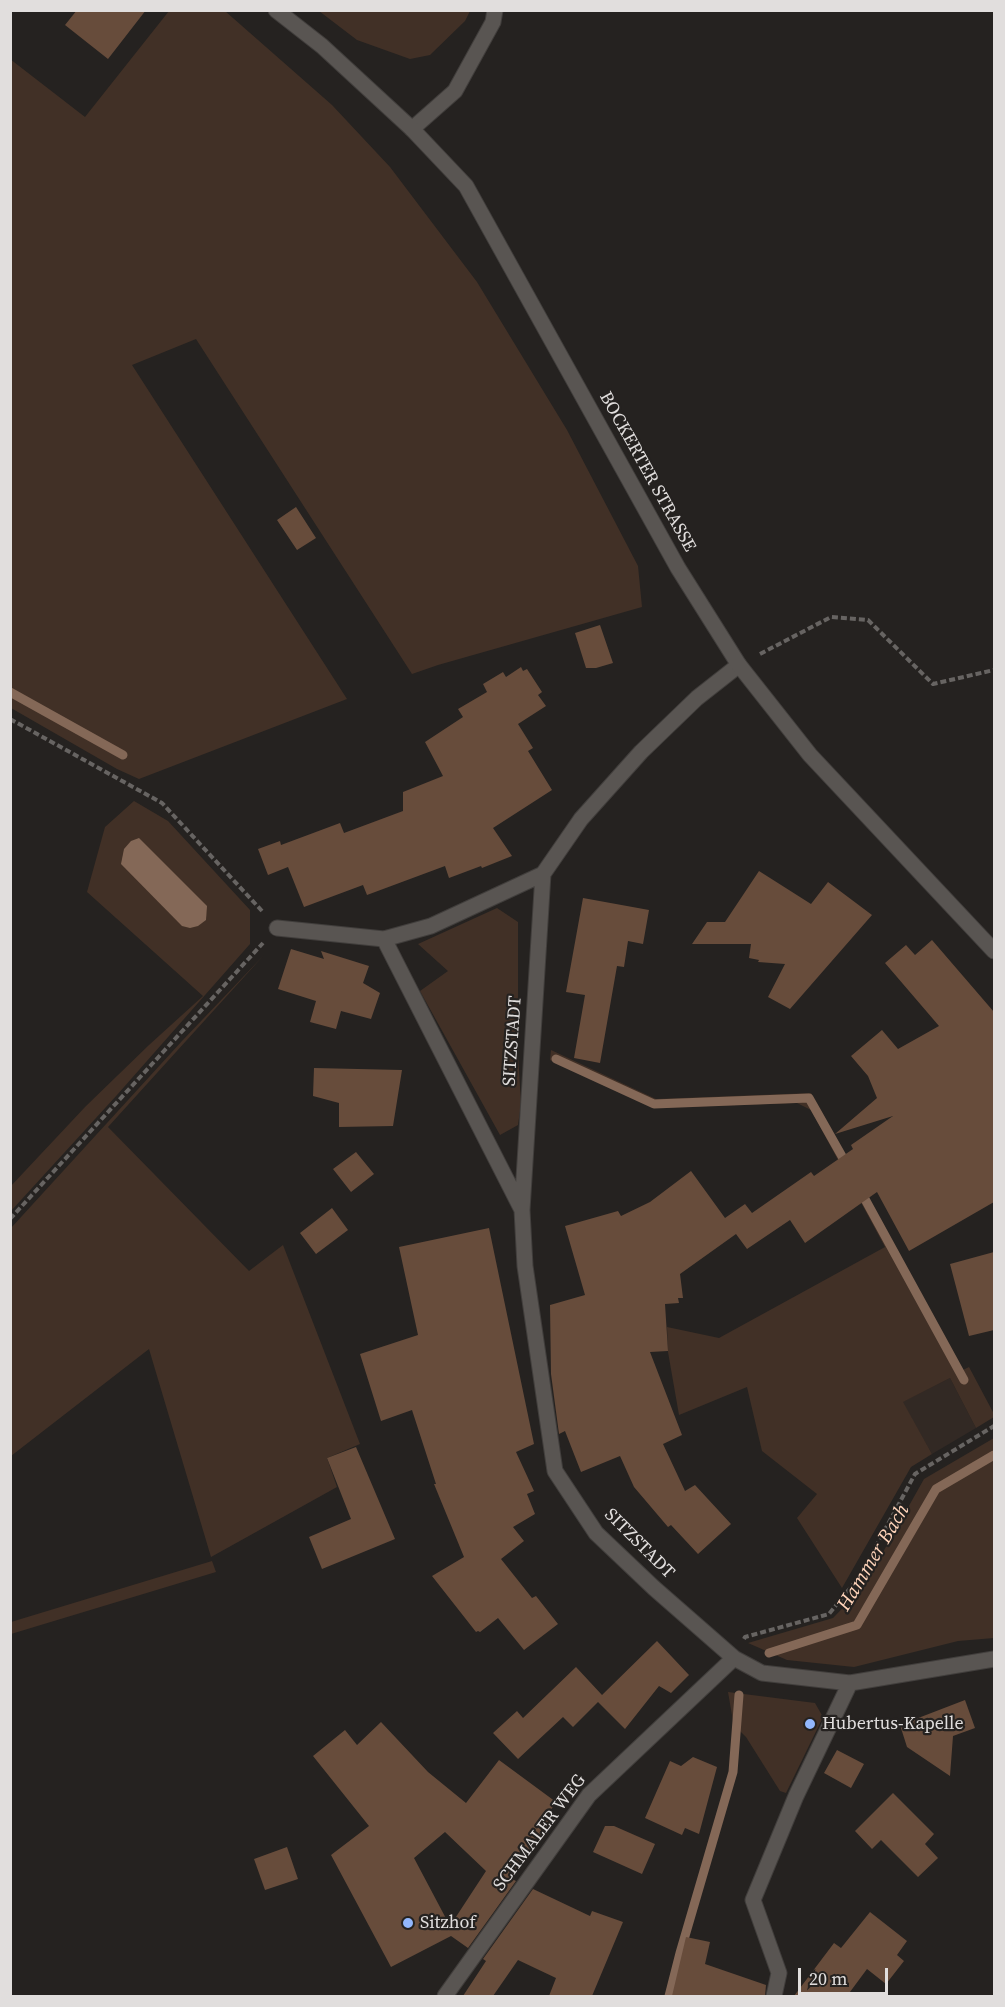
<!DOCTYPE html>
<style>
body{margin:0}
#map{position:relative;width:1005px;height:2007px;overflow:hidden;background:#252220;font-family:"Source Serif 4",serif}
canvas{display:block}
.frame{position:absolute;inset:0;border:12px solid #e1dedd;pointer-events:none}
.scale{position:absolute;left:798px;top:1968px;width:90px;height:27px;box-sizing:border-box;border:3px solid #e1dedd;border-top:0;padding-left:8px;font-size:18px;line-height:21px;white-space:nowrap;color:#e1dedd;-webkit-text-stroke:4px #252220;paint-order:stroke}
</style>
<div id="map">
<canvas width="1005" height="2007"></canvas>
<div class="frame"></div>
<div class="scale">20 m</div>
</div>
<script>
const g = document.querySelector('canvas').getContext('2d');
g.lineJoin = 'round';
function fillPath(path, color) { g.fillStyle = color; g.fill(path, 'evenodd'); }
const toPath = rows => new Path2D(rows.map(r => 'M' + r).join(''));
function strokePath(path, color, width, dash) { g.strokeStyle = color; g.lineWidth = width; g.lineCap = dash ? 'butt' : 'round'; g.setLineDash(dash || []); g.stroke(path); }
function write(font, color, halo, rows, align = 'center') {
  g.font = font + ' "Source Serif 4",serif'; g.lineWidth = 4.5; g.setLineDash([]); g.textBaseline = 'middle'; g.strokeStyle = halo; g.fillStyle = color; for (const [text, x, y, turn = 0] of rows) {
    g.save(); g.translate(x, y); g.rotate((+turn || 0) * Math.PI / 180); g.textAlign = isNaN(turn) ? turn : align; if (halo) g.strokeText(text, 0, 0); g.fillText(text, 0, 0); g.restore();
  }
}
const built = toPath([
 [950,1378,976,1428,932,1454,902,1402]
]);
const green = toPath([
 [169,11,225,11,332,105,390,167,477,282,567,430,638,566,642,607,438,665,412,674,196,339,132,365,347,699,139,779,117,769,11,708,10,59,85,117],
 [319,11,470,11,465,21,430,55,410,59,357,40],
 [134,801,168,821,250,910,250,944,117,1095,11,1211,10,1187,86,1106,149,1045,203,996,87,892,105,827],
 [497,908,518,922,518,1052,521,1104,518,1125,500,1135,420,991,448,971,418,944],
 [264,955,108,1127,249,1271,283,1245,360,1444,327,1458,337,1487,211,1557,149,1349,11,1456,11,1228,182,1041],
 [551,1050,656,1099,811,1093,963,1370,969,1367,994,1414,994,1417,976,1428,950,1378,903,1402,932,1454,911,1467,842,1588,797,1518,817,1494,762,1451,747,1387,679,1415,668,1352,667,1327,719,1338,885,1247,811,1110,797,1103,654,1108,550,1060],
 [994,1438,994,1638,958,1641,854,1667,787,1660,748,1643,833,1618,864,1586,924,1479],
 [212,1561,216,1572,11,1634,11,1622],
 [728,1692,815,1703,823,1717,786,1793,780,1791,746,1737,740,1731,736,1774,671,1996,667,1996,676,1953,730,1771,733,1721]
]);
const water = toPath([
 [139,838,207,906,206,920,198,926,190,928,182,926,121,864,124,849,131,841]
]);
const stream = toPath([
 [10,692,123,755],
 [556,1059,654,1104,809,1098,848,1167],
 [860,1190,964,1380],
 [769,1653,857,1625,936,1489,994,1455],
 [669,1996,680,1953,733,1772,739,1695]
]);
const building = toPath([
 [77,10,146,10,108,59,65,25],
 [296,507,316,538,297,550,277,520],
 [600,625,613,663,596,668,586,668,575,633],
 [521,667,523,671,527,669,542,692,538,695,546,706,518,724,533,748,528,751,552,790,493,828,512,856,482,868,481,866,449,878,445,866,367,895,363,885,304,907,288,867,268,875,258,849,280,841,281,845,340,823,344,833,403,811,403,792,443,776,425,742,463,717,458,709,487,692,483,684,503,672,506,677],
 [759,871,811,904,828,882,872,915,790,1009,768,997,785,964,758,962,759,960,749,958,751,944,692,944,707,922,725,922],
 [583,898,649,910,643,944,628,941,624,967,617,966,600,1063,574,1058,585,995,566,992],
 [932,940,994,1012,994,1202,909,1251,877,1192,805,1243,790,1220,747,1249,736,1234,680,1274,683,1298,678,1298,679,1303,665,1304,668,1351,650,1352,682,1435,663,1444,685,1491,695,1485,731,1524,698,1554,671,1525,668,1527,634,1487,620,1456,581,1472,565,1431,559,1434,551,1374,550,1305,585,1295,565,1226,618,1211,621,1216,650,1202,691,1171,725,1218,745,1204,752,1213,811,1172,814,1176,853,1149,851,1145,893,1116,835,1134,877,1098,868,1076,851,1056,882,1030,898,1049,939,1026,885,963,906,945,915,955],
 [291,949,324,959,321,951,369,966,363,983,380,993,371,1019,341,1011,336,1029,310,1022,316,1001,278,989],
 [314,1068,402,1070,393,1126,339,1127,339,1103,313,1096],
 [356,1152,374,1174,351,1192,333,1169],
 [332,1208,348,1230,316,1254,300,1233],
 [489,1228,534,1444,516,1452,534,1491,527,1494,535,1514,513,1527,524,1541,501,1559,532,1598,536,1596,558,1624,524,1650,498,1618,480,1632,478,1631,476,1632,432,1576,464,1557,434,1484,436,1484,412,1410,381,1421,360,1354,418,1335,399,1247],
 [994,1252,994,1330,969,1336,950,1264],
 [356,1447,395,1539,322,1569,309,1537,351,1519,327,1458],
 [657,1641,689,1675,671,1693,659,1686,625,1729,598,1702,573,1727,563,1717,518,1759,493,1733,517,1711,523,1718,576,1667,602,1695],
 [965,1700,975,1728,953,1736,950,1776,907,1747,900,1725],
 [381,1722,428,1772,466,1803,499,1760,556,1802,549,1813,556,1819,510,1878,516,1881,468,1948,451,1936,391,1967,331,1855,369,1826,313,1756,345,1730,357,1745],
 [445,1832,486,1871,450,1926,414,1858],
 [837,1750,864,1764,851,1788,824,1773],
 [693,1757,717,1767,699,1834,685,1828,682,1835,645,1818,670,1761,681,1766],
 [893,1793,934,1834,925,1844,938,1858,918,1877,881,1840,872,1849,855,1831],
 [605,1826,614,1826,655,1844,642,1874,593,1852],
 [287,1847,298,1879,265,1890,254,1859],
 [533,1889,590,1916,592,1911,623,1922,592,1996,549,1996,556,1978,518,1960,493,1996,463,1996,486,1961,483,1959],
 [870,1912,907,1941,897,1955,904,1961,886,1984,867,1969,847,1996,794,1996,834,1943,841,1948],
 [686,1937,710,1942,705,1964,766,1985,765,1996,672,1996]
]);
const path = toPath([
 [760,654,831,617,868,620,933,684,994,670],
 [10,719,162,803,262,911],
 [10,1219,263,943],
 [744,1639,745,1637,829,1614,860,1576,915,1474,994,1426]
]);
const street = toPath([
 [412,129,455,91,493,22,495,10],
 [739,665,697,698,641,752,581,819,543,874,522,1210,525,1266,555,1471,596,1533,654,1588,734,1658,762,1673,850,1683,994,1659],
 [277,928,384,939,522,1210],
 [384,939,431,926,543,874],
 [445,1996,589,1795,734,1658],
 [774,1996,779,1973,753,1900,796,1796,850,1683]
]);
const secondary = toPath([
 [276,10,322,46,412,129,466,186,678,568,739,665,810,755,994,951]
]);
const markers = [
 [810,1724,6,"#92b7fd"],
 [408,1923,6,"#92b7fd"]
];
const streetNames = [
 ["BOCKERTER STRASSE",647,472,61],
 ["SITZSTADT",513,1041,-86],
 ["SITZSTADT",639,1544,45],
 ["SCHMALER WEG",540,1833,-53]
];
const poiNames = [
 ["Hubertus-Kapelle",822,1724],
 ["Sitzhof",420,1923]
];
const waterNames = [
 ["Hammer Bach",874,1558,-59]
];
fillPath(built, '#322924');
fillPath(green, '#413026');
fillPath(water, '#846857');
strokePath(stream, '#846857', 9);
fillPath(building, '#674c3b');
strokePath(street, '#413e3c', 17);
strokePath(secondary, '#413e3c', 17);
strokePath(path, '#676462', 4, [6, 3]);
strokePath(street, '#595552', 15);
strokePath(secondary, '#595552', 15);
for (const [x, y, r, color] of markers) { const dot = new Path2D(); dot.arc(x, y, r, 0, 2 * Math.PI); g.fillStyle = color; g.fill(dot); strokePath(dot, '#252220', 2); }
write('18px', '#e1dedd', '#252220', streetNames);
write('18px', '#e1dedd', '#252220', poiNames, 'left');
write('italic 20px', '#ffd4ba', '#252220', waterNames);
</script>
